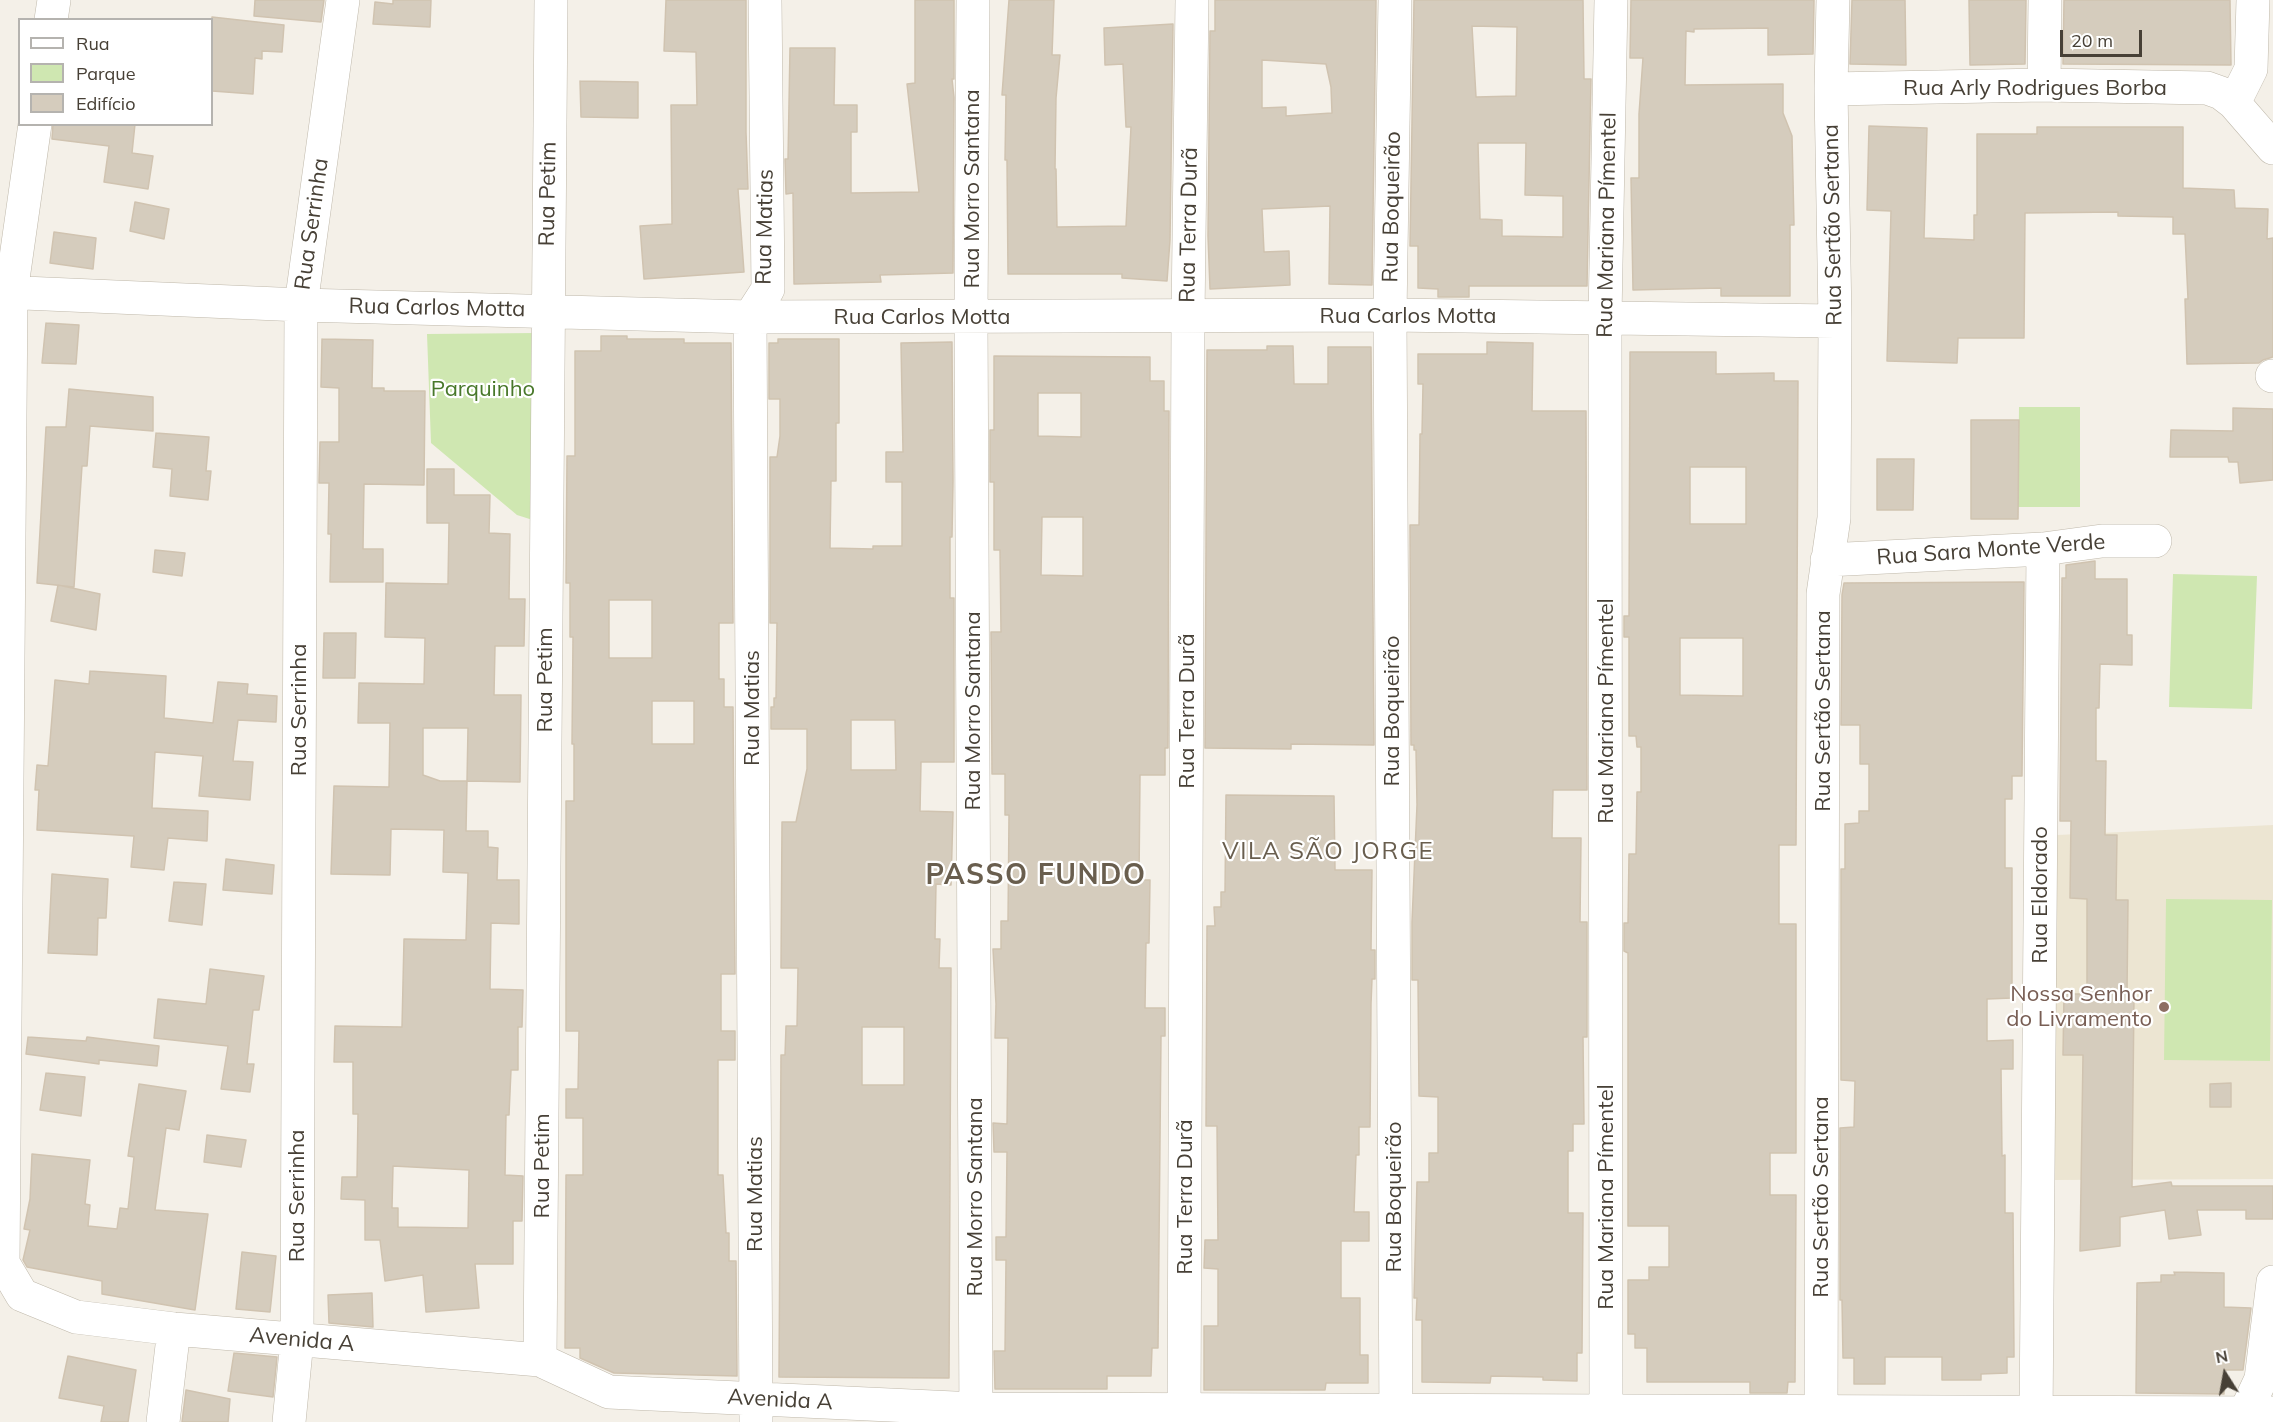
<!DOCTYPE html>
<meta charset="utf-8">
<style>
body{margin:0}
#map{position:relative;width:2273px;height:1422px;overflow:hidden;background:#f4f0e8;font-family:Mulish,sans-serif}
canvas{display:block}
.legend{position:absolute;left:18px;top:18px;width:195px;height:108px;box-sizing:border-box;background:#fff;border:2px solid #b5b3af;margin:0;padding:8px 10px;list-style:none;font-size:18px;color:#474036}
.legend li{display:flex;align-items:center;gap:12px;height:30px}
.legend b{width:30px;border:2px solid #b5b3af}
.north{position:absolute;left:2195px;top:1344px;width:60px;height:60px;-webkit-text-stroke:4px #fff;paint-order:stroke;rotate:349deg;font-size:16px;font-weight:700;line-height:24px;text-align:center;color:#474036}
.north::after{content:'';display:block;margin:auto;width:21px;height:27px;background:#474036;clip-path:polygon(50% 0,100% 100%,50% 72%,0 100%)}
.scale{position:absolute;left:2060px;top:30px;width:82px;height:27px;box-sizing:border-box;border:3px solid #474036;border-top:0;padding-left:8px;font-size:18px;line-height:21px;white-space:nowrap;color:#474036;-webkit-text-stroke:4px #fff;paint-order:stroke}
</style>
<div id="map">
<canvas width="2273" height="1422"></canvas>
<ul class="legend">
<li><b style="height:8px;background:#fff"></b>Rua</li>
<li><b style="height:16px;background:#cfe7b1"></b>Parque</li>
<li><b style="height:16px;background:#d5ccbd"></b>Edifício</li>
</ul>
<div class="north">N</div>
<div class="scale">20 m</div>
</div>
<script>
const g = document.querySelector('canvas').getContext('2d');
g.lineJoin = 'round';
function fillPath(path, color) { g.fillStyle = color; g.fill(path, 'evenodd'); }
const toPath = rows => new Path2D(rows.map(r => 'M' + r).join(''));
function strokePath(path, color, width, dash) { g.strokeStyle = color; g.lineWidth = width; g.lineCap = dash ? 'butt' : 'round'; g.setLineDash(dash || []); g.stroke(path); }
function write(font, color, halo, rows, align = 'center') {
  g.font = font + ' Mulish,sans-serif'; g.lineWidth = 4.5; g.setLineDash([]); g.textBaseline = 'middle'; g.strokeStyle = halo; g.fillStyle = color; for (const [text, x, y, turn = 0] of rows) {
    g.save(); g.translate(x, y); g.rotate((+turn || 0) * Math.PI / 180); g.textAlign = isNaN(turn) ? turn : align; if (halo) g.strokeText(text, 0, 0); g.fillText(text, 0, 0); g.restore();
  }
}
const education = toPath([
 [2273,825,2273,1179,2053,1180,2057,835]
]);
const green = toPath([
 [536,333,539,522,517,515,431,443,427,334],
 [2019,407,2080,407,2080,507,2018,507],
 [2173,574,2257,576,2252,709,2169,707],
 [2166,899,2272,900,2270,1061,2164,1060]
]);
const building = toPath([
 [255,0,324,0,321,22,254,16,255,0],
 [393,0,431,0,430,27,373,24,375,2,393,4,393,0],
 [666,0,746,0,746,132,748,189,738,189,744,272,644,279,640,226,672,224,671,105,697,105,696,52,664,51,666,0],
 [915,0,954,0,954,79,952,79,954,97,953,273,880,275,881,282,794,284,793,193,786,194,785,159,788,159,790,48,835,48,834,105,857,105,857,132,851,132,851,193,919,192,907,84,915,83,915,0],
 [1009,0,1054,0,1052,55,1060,55,1056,98,1055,169,1056,169,1057,227,1126,226,1131,127,1126,127,1123,64,1105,65,1104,28,1173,24,1170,240,1167,281,1122,278,1122,274,1008,274,1007,160,1005,160,1006,95,1002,95,1009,0],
 [1215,0,1376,0,1372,285,1329,284,1330,206,1262,209,1264,252,1289,251,1290,285,1210,289,1208,236,1210,31,1215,31,1215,0],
 [1262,60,1326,64,1331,87,1332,113,1286,116,1286,107,1262,108,1262,60],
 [1414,0,1583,0,1584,79,1591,79,1587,286,1469,286,1469,297,1438,297,1438,289,1418,288,1418,246,1410,246,1414,0],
 [1472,26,1517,27,1516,96,1476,97,1472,26],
 [1478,143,1526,143,1525,195,1563,196,1563,237,1502,236,1502,220,1480,219,1478,143],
 [1631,0,1814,0,1813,54,1768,55,1768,28,1694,29,1694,32,1686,31,1685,85,1783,84,1783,113,1792,136,1794,225,1790,225,1790,296,1721,296,1721,288,1633,290,1631,178,1639,178,1639,114,1643,58,1630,58,1631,0],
 [1852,0,1905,0,1906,65,1850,64,1852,0],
 [1969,0,2026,0,2025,64,1970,65,1969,0],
 [2064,0,2230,0,2231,65,2063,64,2064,0],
 [212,17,284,25,282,52,262,51,262,59,255,58,253,94,212,91,212,17],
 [580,81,638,82,638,118,581,117,580,81],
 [53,124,135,124,132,153,153,156,148,189,104,182,109,146,52,139,53,124],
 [1869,126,1927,128,1924,238,1974,240,1974,215,1977,215,1977,134,2037,134,2037,127,2183,127,2183,188,2234,190,2235,208,2268,209,2267,239,2273,238,2273,357,2263,360,2259,363,2187,364,2185,299,2188,299,2185,234,2173,234,2173,217,2118,216,2118,212,2025,213,2024,338,1958,338,1957,363,1887,361,1891,211,1867,210,1869,126],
 [135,202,169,209,164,239,130,231,135,202],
 [54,232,96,238,93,269,50,263,54,232],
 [46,323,79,325,76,364,42,363,46,323],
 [601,336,627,336,627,339,684,339,684,343,731,343,733,623,719,623,719,679,724,679,724,707,733,707,735,974,721,974,721,1031,735,1031,735,1060,718,1060,718,1175,723,1175,726,1233,729,1233,729,1261,736,1261,737,1376,614,1373,580,1358,580,1348,565,1348,566,1175,583,1175,583,1118,566,1118,566,1089,578,1089,579,1031,566,1031,566,801,574,801,574,744,572,744,573,637,570,637,570,583,566,583,567,456,575,456,575,351,601,351,601,336],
 [609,600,652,600,652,658,609,658,609,600],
 [652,701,694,701,694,744,652,744,652,701],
 [322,339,373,340,372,388,384,388,384,391,425,391,424,485,364,484,363,549,383,549,383,582,330,582,331,534,328,534,329,483,319,483,320,442,339,442,339,388,321,387,322,339],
 [778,339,839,339,839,423,836,423,836,481,831,481,830,548,873,549,873,546,902,546,902,482,886,482,886,452,903,452,901,343,952,342,953,482,952,537,950,537,950,598,954,598,954,762,921,762,920,811,953,812,951,885,936,884,935,939,940,939,939,968,951,968,949,1378,779,1377,781,1055,785,1055,786,1026,797,1026,798,968,781,968,782,822,796,822,807,769,807,729,771,729,771,707,774,707,774,698,776,698,777,623,770,623,770,457,777,457,780,436,780,399,769,399,769,343,778,343,778,339],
 [851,720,895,720,896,770,851,770,851,720],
 [862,1027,904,1027,904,1085,862,1085,862,1027],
 [1487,342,1533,343,1532,411,1586,411,1587,790,1553,790,1552,838,1581,838,1580,922,1587,922,1587,1037,1583,1037,1584,1124,1573,1124,1573,1151,1568,1151,1568,1213,1583,1213,1582,1353,1577,1353,1577,1381,1543,1380,1543,1377,1491,1376,1490,1383,1422,1382,1422,1320,1416,1320,1417,1298,1414,1298,1417,1182,1429,1182,1429,1153,1438,1153,1438,1097,1419,1096,1418,980,1412,980,1412,922,1417,805,1416,750,1414,750,1414,745,1411,745,1410,525,1419,525,1420,434,1422,434,1423,384,1418,384,1418,354,1487,354,1487,342],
 [1267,346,1293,346,1294,384,1328,384,1328,347,1371,347,1374,745,1291,744,1291,749,1205,748,1207,350,1267,350,1267,346],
 [1630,352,1716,352,1716,374,1774,373,1774,381,1798,381,1796,845,1779,845,1779,924,1796,924,1796,1153,1770,1153,1770,1195,1796,1195,1795,1382,1788,1382,1787,1393,1750,1393,1750,1382,1647,1382,1647,1348,1635,1348,1635,1334,1628,1334,1628,1280,1649,1280,1649,1267,1669,1267,1669,1226,1628,1226,1628,953,1624,951,1624,923,1628,923,1629,854,1636,854,1637,792,1641,792,1641,747,1637,747,1636,736,1629,736,1629,637,1624,637,1624,616,1629,616,1630,352],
 [1690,467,1746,467,1746,524,1690,524,1690,467],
 [1680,638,1743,638,1743,696,1680,695,1680,638],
 [994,356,1150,357,1150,381,1164,381,1164,411,1169,411,1168,748,1165,748,1165,775,1140,775,1139,880,1150,880,1149,943,1146,943,1145,1008,1165,1008,1165,1036,1161,1036,1158,1348,1152,1348,1151,1376,1107,1376,1107,1389,995,1389,994,1351,1005,1351,1006,1260,996,1260,996,1237,1006,1237,1007,1152,994,1152,993,1123,1007,1124,1008,1038,995,1038,996,1004,993,949,1001,949,1001,921,1008,921,1009,815,1005,815,1005,774,992,774,991,632,1001,632,1000,550,994,550,994,482,990,482,990,430,994,430,994,356],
 [1038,393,1081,393,1081,437,1038,436,1038,393],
 [1042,517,1083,517,1083,576,1041,575,1042,517],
 [69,389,153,397,153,431,90,426,87,466,82,466,74,587,37,583,46,427,66,427,69,389],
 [2233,408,2273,409,2273,480,2240,483,2238,462,2229,462,2228,457,2170,457,2171,430,2233,431,2233,408],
 [1971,420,2019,420,2018,519,1971,519,1971,420],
 [156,433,209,437,206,471,211,471,208,500,170,496,172,469,153,467,156,433],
 [1877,459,1914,459,1913,510,1877,510,1877,459],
 [427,469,454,469,454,495,490,495,489,533,510,534,509,599,525,599,524,646,495,646,494,695,521,695,520,782,467,781,466,831,488,831,488,847,498,848,497,880,519,880,519,924,491,923,490,989,523,990,522,1027,518,1027,518,1070,511,1070,509,1115,506,1115,505,1175,523,1176,522,1221,513,1221,513,1264,475,1264,479,1308,426,1312,423,1275,385,1281,380,1240,365,1240,365,1200,341,1199,342,1177,357,1177,358,1114,353,1114,353,1062,334,1062,335,1026,402,1027,404,939,466,940,468,873,443,872,444,830,391,829,390,875,331,874,334,786,389,787,390,723,358,723,359,683,424,684,425,638,385,637,386,583,448,584,449,523,427,523,427,469],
 [423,728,468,728,467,781,440,781,423,775,423,728],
 [393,1166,469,1170,468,1228,398,1227,398,1208,392,1208,393,1166],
 [155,550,185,553,182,576,153,572,155,550],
 [2095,561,2095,579,2127,579,2127,635,2132,635,2132,665,2100,664,2099,708,2096,708,2096,761,2106,761,2105,835,2117,835,2116,900,2128,900,2127,994,2134,995,2132,1187,2171,1182,2172,1186,2273,1186,2273,1219,2246,1219,2246,1210,2197,1210,2201,1235,2169,1239,2165,1210,2120,1217,2120,1246,2080,1251,2083,1055,2063,1055,2064,994,2087,994,2087,899,2070,898,2071,821,2060,821,2062,578,2066,578,2066,565,2095,561],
 [2024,582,2022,776,2012,776,2012,799,2005,799,2005,868,2012,868,2012,998,1987,999,1987,1041,2013,1040,2013,1069,2001,1069,2002,1156,2005,1155,2005,1213,2013,1213,2014,1357,2007,1357,2007,1373,1981,1374,1981,1380,1942,1380,1942,1357,1885,1357,1885,1384,1854,1384,1854,1358,1843,1358,1842,1300,1840,1300,1840,1128,1854,1127,1855,1081,1841,1080,1841,869,1845,869,1845,824,1859,823,1859,811,1869,811,1869,764,1860,764,1860,725,1841,725,1842,595,1844,583,2024,582],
 [58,585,100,594,96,630,51,621,58,585],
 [324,633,356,633,355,678,323,678,324,633],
 [90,671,166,676,164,718,213,723,218,682,248,684,247,694,277,696,276,722,238,720,233,761,253,762,250,800,199,796,203,756,155,752,152,808,208,811,207,841,168,838,164,870,131,867,134,836,37,830,39,790,35,790,37,765,48,766,55,680,89,684,90,671],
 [1226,795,1334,796,1335,870,1372,870,1371,950,1375,950,1375,979,1372,979,1371,1004,1370,1127,1359,1127,1359,1155,1356,1155,1354,1212,1369,1212,1369,1241,1341,1241,1341,1298,1360,1298,1360,1355,1368,1355,1368,1383,1326,1383,1325,1390,1204,1390,1204,1326,1218,1326,1218,1269,1204,1268,1205,1240,1218,1240,1217,1126,1206,1126,1207,926,1215,926,1214,907,1221,907,1221,892,1225,892,1226,795],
 [226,859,274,865,272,894,223,890,226,859],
 [52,874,108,879,106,918,98,918,97,955,48,953,52,874],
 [174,882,206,884,202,925,169,921,174,882],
 [210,969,264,976,259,1010,253,1010,247,1064,254,1064,250,1092,221,1089,228,1046,154,1038,158,999,206,1004,210,969],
 [28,1037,86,1041,87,1037,159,1046,157,1066,99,1060,99,1064,26,1054,28,1037],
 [46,1073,85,1077,81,1116,40,1110,46,1073],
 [2231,1083,2231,1107,2210,1107,2210,1084,2231,1083],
 [139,1084,186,1091,179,1130,166,1128,155,1210,208,1214,195,1310,102,1294,102,1281,27,1267,23,1260,30,1230,24,1229,30,1199,32,1154,90,1160,85,1204,90,1205,88,1226,117,1229,120,1208,128,1209,134,1157,128,1156,139,1084],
 [207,1135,246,1140,241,1167,204,1162,207,1135],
 [242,1252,276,1256,270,1312,236,1309,242,1252],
 [2174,1272,2224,1273,2224,1307,2251,1308,2243,1370,2224,1370,2224,1394,2136,1393,2137,1283,2161,1282,2161,1275,2175,1275,2174,1272],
 [372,1293,373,1327,329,1323,328,1295,372,1293],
 [234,1353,277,1357,273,1397,228,1391,234,1353],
 [68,1356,136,1370,128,1422,101,1422,104,1406,59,1398,68,1356],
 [186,1390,230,1399,228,1422,182,1422,186,1390]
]);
const street = toPath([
 [973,0,971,317,976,1422],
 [1395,0,1390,315,1396,1422],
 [51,20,54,0],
 [2044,85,2045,0],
 [1831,89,2044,85,2207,88,2221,93,2234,103,2273,148],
 [2234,103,2251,69,2253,0],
 [35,124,11,293,3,1263,22,1295,76,1317,174,1329,540,1360,609,1392,976,1409,2273,1413],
 [0,292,301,305,750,317,1390,315,1835,321],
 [2272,376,2273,376],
 [1827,560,2043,549,2102,541,2155,541],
 [540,1360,551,0],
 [756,1421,750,317,768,289,765,0],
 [163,1422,174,1329],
 [289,1422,297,1340,301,305,343,0],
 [1184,1422,1188,317,1192,0],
 [1606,1422,1605,317,1611,0],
 [1821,1422,1823,594,1834,518,1835,321,1831,89,1833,0],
 [2036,1422,2043,549],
 [2245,1422,2245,1413,2261,1379,2273,1282]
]);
const markers = [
 [2164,1007,6,"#8d6e63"]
];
const streetNames = [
 ["Rua Arly Rodrigues Borba",2035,88],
 ["Rua Morro Santana",972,189,-90],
 ["Rua Petim",548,194,-89],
 ["Rua Boqueirão",1392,207,-89],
 ["Rua Serrinha",312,224,-82],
 ["Rua Terra Durã",1189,225,-89],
 ["Rua Mariana Pímentel",1607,225,-89],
 ["Rua Sertão Sertana",1833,225,-91],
 ["Rua Matias",765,227,-89],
 ["Rua Carlos Motta",437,308,1],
 ["Rua Carlos Motta",1408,316],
 ["Rua Carlos Motta",922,317],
 ["Rua Sara Monte Verde",1991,550,-4],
 ["Rua Petim",545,680,-90],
 ["Rua Matias",752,708,-90],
 ["Rua Serrinha",299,710,-90],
 ["Rua Morro Santana",973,711,-90],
 ["Rua Terra Durã",1187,711,-90],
 ["Rua Boqueirão",1392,711,-90],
 ["Rua Mariana Pímentel",1606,711,-90],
 ["Rua Sertão Sertana",1823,711,-90],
 ["Rua Eldorado",2040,895,-90],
 ["Rua Petim",542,1166,-90],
 ["Rua Matias",755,1194,-90],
 ["Rua Serrinha",297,1196,-90],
 ["Rua Morro Santana",975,1197,-90],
 ["Rua Terra Durã",1185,1197,-90],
 ["Rua Boqueirão",1394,1197,-90],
 ["Rua Mariana Pímentel",1606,1197,-90],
 ["Rua Sertão Sertana",1821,1197,-90],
 ["Avenida A",302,1340,5],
 ["Avenida A",780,1400,3]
];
const parkNames = [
 ["Parquinho",483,389]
];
const educationNames = [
 ["Nossa Senhor",2152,994],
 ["do Livramento",2152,1019]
];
const neighbourhoodNames = [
 ["VILA SÃO JORGE",1328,852]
];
const districtNames = [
 ["PASSO FUNDO",1036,876]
];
fillPath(education, '#ece5d2');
fillPath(green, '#cfe7b1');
fillPath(building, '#d5ccbd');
strokePath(building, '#d0c3b0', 1.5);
strokePath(street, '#bfb8aa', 34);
strokePath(street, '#fff', 33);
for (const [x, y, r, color] of markers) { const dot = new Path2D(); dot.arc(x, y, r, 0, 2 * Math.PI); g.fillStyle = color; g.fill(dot); strokePath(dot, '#fff', 2); }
write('22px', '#474036', '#fff', streetNames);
write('22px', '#48782a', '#fff', parkNames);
write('22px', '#785e54', '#fff', educationNames, 'right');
g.letterSpacing = '1.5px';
write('24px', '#695e4e', '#fff', neighbourhoodNames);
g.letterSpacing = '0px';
g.letterSpacing = '1.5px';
write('bold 28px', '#695e4e', '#fff', districtNames);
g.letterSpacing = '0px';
</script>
